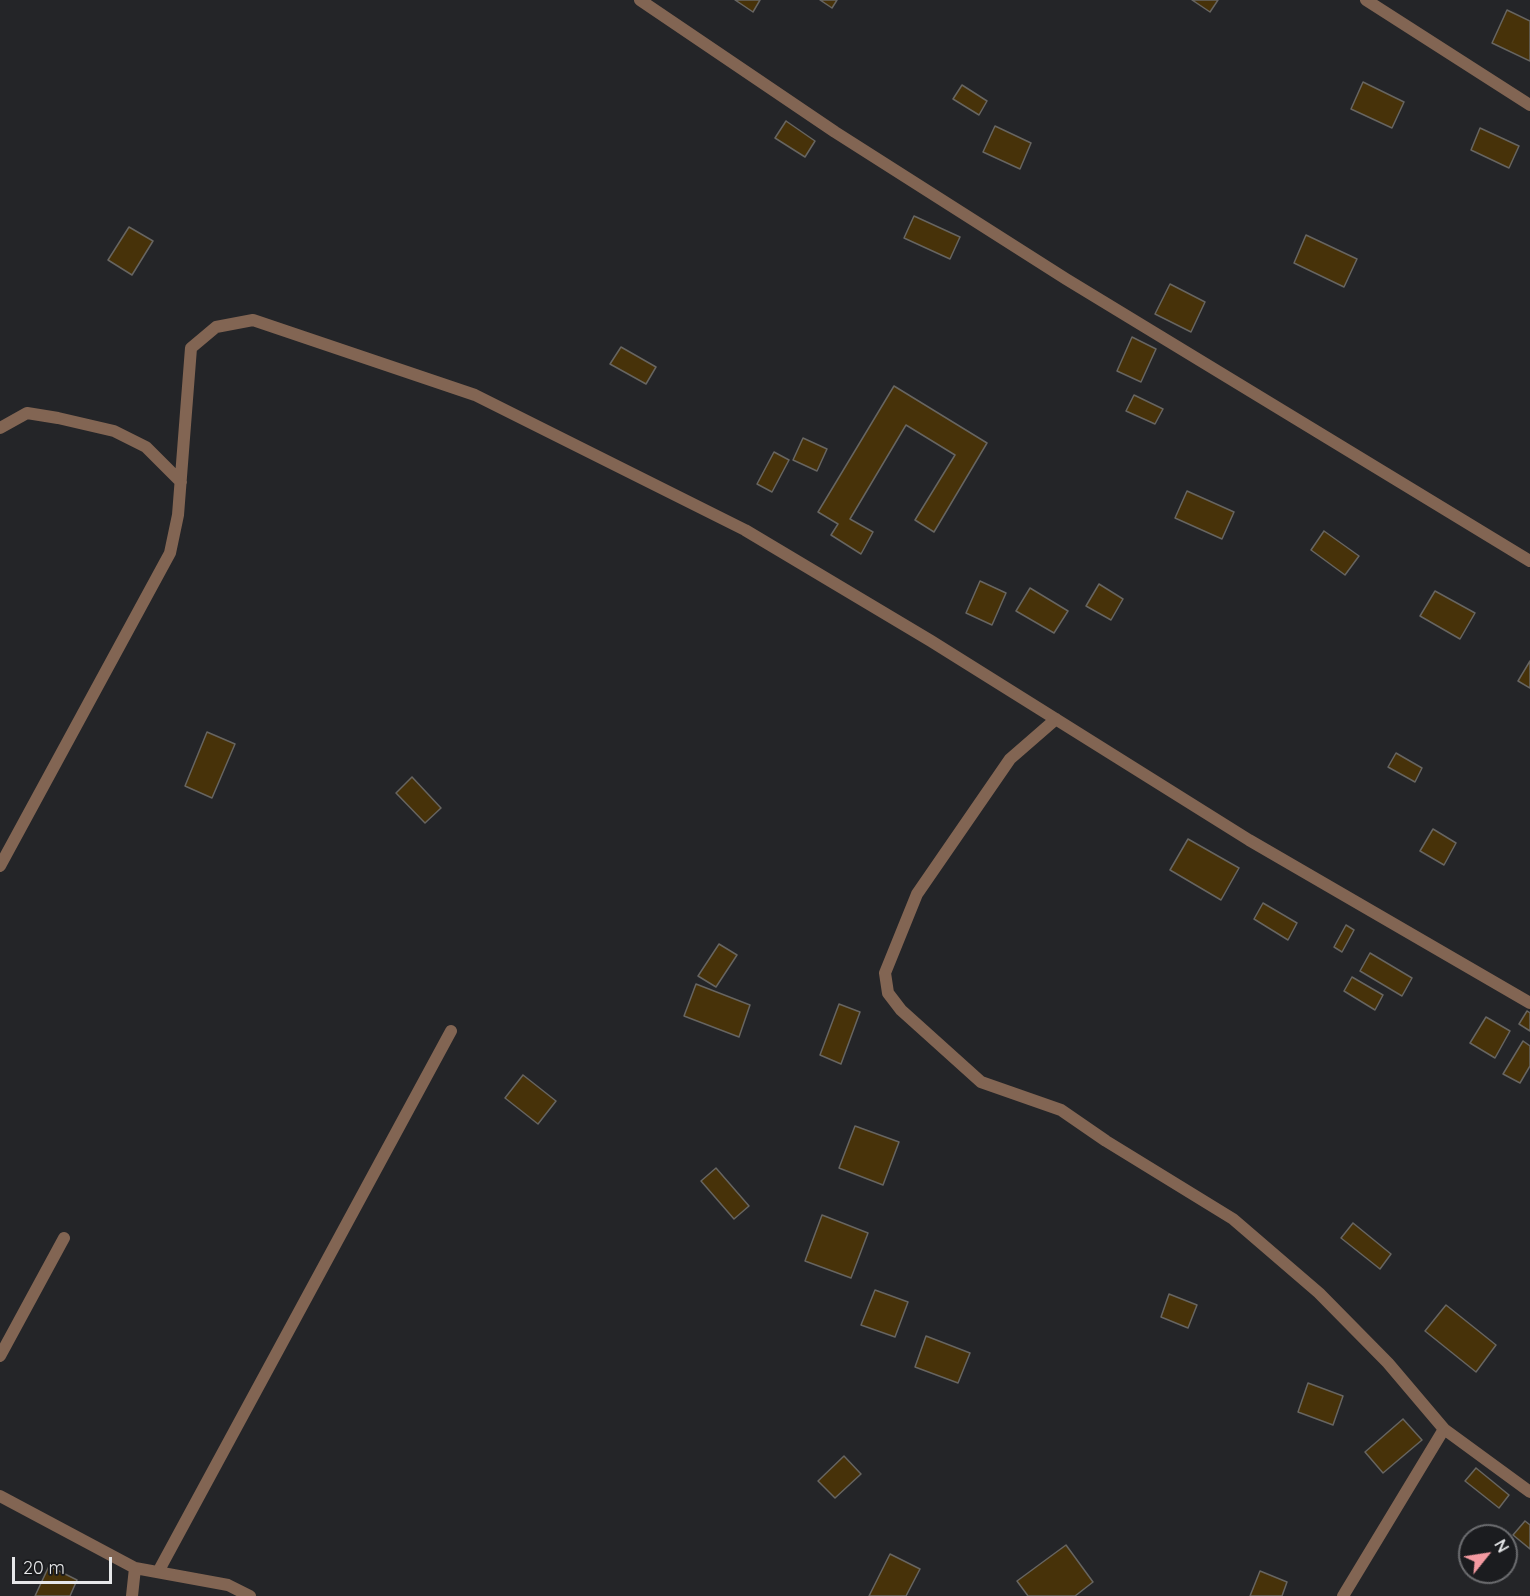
<!DOCTYPE html>
<style>
body{margin:0}
#map{position:relative;width:1530px;height:1596px;overflow:hidden;background:#242528;font-family:Quicksand,sans-serif}
canvas{display:block}
.north{position:absolute;left:1458px;top:1524px;width:60px;height:60px;box-sizing:border-box;background:#1b1c1f;border:2px solid #6c6d70;border-radius:50%;rotate:60deg;font-size:16px;font-weight:700;line-height:24px;text-align:center;color:#e6e7e9}
.north::after{content:'';display:block;margin:auto;width:21px;height:27px;background:#f49aa1;clip-path:polygon(50% 0,100% 100%,50% 72%,0 100%)}
.scale{position:absolute;left:12px;top:1557px;width:100px;height:27px;box-sizing:border-box;border:3px solid #e6e7e9;border-top:0;padding-left:8px;font-size:18px;line-height:21px;white-space:nowrap;color:#e6e7e9;-webkit-text-stroke:4px #1b1c1f;paint-order:stroke}
</style>
<div id="map">
<canvas width="1530" height="1596"></canvas>
<div class="north">N</div>
<div class="scale">20 m</div>
</div>
<script>
const g = document.querySelector('canvas').getContext('2d');
g.lineJoin = 'round';
function fillPath(path, color) { g.fillStyle = color; g.fill(path, 'evenodd'); }
const toPath = rows => new Path2D(rows.map(r => 'M' + r).join(''));
function strokePath(path, color, width, dash) { g.strokeStyle = color; g.lineWidth = width; g.lineCap = dash ? 'butt' : 'round'; g.setLineDash(dash || []); g.stroke(path); }
const building = toPath([
 [735,0,760,0,753,12,735,0],
 [820,0,837,0,832,8,820,0],
 [1192,0,1218,0,1210,12,1192,0],
 [1507,10,1530,21,1530,61,1492,43,1507,10],
 [1363,82,1404,102,1392,128,1351,109,1363,82],
 [962,85,987,101,979,115,953,99,962,85],
 [786,121,815,141,805,157,775,138,786,121],
 [995,126,1031,143,1020,169,983,152,995,126],
 [1480,128,1519,146,1509,168,1471,150,1480,128],
 [914,216,960,237,950,259,904,238,914,216],
 [129,227,153,241,132,275,108,260,129,227],
 [1306,235,1357,259,1344,287,1294,263,1306,235],
 [1170,284,1205,302,1191,332,1155,314,1170,284],
 [1132,337,1156,349,1141,382,1117,371,1132,337],
 [621,347,656,367,646,384,610,364,621,347],
 [894,386,987,443,934,532,915,520,955,455,906,425,850,519,873,532,861,554,831,535,838,524,818,512,894,386],
 [1134,395,1163,409,1155,424,1126,411,1134,395],
 [803,438,827,449,817,471,793,460,803,438],
 [774,452,789,460,772,492,757,484,774,452],
 [1187,491,1234,512,1222,539,1175,518,1187,491],
 [1324,531,1359,556,1345,575,1311,550,1324,531],
 [980,581,1006,593,992,625,966,613,980,581],
 [1099,584,1123,599,1111,620,1086,606,1099,584],
 [1030,588,1068,611,1054,633,1016,611,1030,588],
 [1435,591,1475,613,1460,639,1420,616,1435,591],
 [1530,661,1530,688,1518,681,1530,661],
 [207,732,235,744,212,798,185,786,207,732],
 [1396,753,1422,768,1415,782,1388,767,1396,753],
 [412,777,441,808,425,823,396,793,412,777],
 [1433,829,1456,843,1444,865,1420,851,1433,829],
 [1188,839,1239,868,1221,900,1170,870,1188,839],
 [1263,903,1297,923,1288,940,1254,919,1263,903],
 [1346,925,1354,930,1342,952,1334,947,1346,925],
 [719,944,737,955,716,987,698,976,719,944],
 [1370,953,1412,978,1402,996,1360,971,1370,953],
 [1352,977,1383,995,1375,1010,1344,991,1352,977],
 [696,984,750,1005,739,1037,684,1016,696,984],
 [839,1004,860,1012,841,1064,820,1055,839,1004],
 [1527,1011,1530,1013,1530,1031,1519,1024,1527,1011],
 [1486,1017,1510,1031,1495,1058,1470,1043,1486,1017],
 [1523,1041,1530,1046,1530,1066,1520,1083,1503,1074,1523,1041],
 [523,1075,556,1101,538,1124,505,1098,523,1075],
 [855,1126,899,1142,883,1185,839,1168,855,1126],
 [716,1168,749,1206,734,1219,701,1181,716,1168],
 [822,1215,868,1233,851,1278,805,1261,822,1215],
 [1353,1223,1391,1254,1380,1269,1341,1238,1353,1223],
 [875,1290,908,1302,895,1337,861,1325,875,1290],
 [1169,1294,1197,1305,1188,1328,1161,1317,1169,1294],
 [1446,1305,1496,1345,1476,1372,1425,1331,1446,1305],
 [926,1336,970,1353,958,1383,915,1367,926,1336],
 [1308,1383,1343,1396,1333,1425,1298,1412,1308,1383],
 [1403,1419,1422,1440,1383,1473,1365,1452,1403,1419],
 [844,1456,861,1474,835,1498,818,1481,844,1456],
 [1476,1468,1509,1495,1499,1508,1465,1481,1476,1468],
 [1525,1521,1530,1525,1530,1549,1513,1535,1525,1521],
 [1066,1545,1093,1582,1075,1596,1028,1596,1017,1581,1066,1545],
 [890,1554,920,1569,906,1596,869,1596,890,1554],
 [49,1566,77,1580,70,1596,35,1596,49,1566],
 [1260,1571,1287,1582,1282,1596,1250,1596,1260,1571]
]);
const minor = toPath([
 [640,0,835,132,1066,279,1530,561],
 [1366,0,1530,105],
 [0,428,27,413,58,418,114,431,146,447,181,482],
 [1056,719,1010,759,917,894,885,973,888,993,901,1010,981,1082,1061,1110,1106,1141,1233,1219,1319,1293,1388,1363,1444,1429],
 [0,866,170,553,178,515,191,348,216,327,253,320,475,395,745,530,931,641,1249,840,1530,1003],
 [0,1356,64,1238],
 [0,1496,135,1568,228,1585,250,1596],
 [158,1572,451,1031],
 [132,1596,135,1568],
 [1343,1596,1444,1429,1530,1492]
]);
fillPath(building, '#473209');
strokePath(building, '#676561', 1.5);
strokePath(minor, '#826553', 12);
</script>
